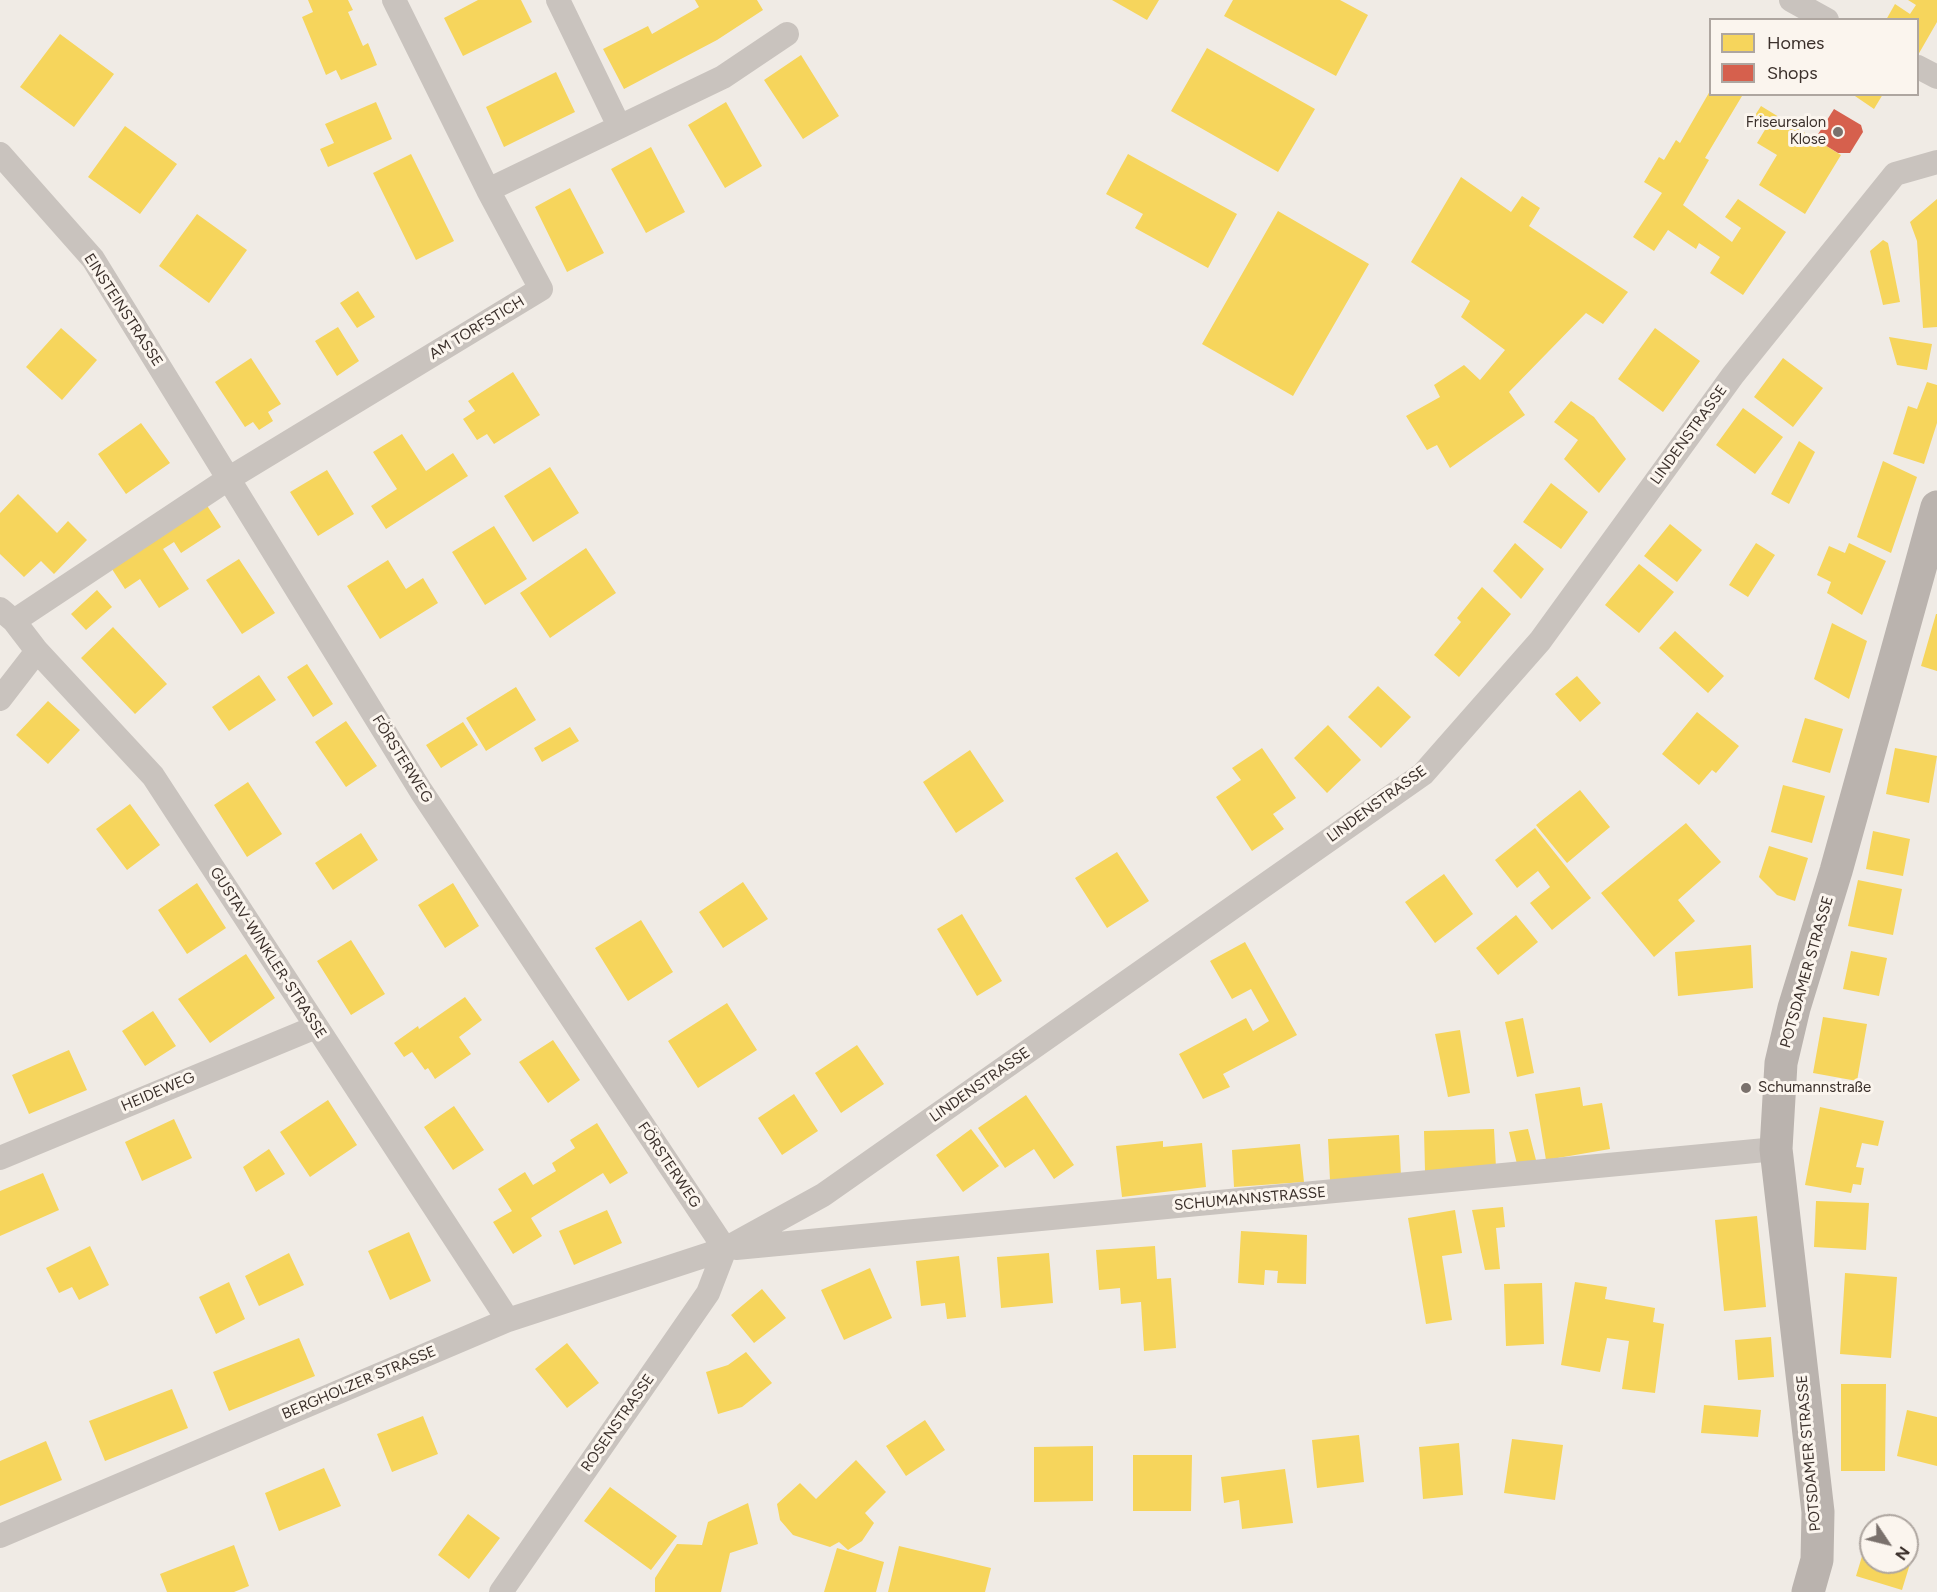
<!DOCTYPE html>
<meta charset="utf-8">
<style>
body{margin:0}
#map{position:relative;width:1937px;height:1592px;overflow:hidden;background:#f0ebe5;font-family:Figtree,sans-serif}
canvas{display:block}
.legend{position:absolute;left:1709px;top:18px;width:210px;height:78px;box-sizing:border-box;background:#fbf5ee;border:2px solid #aea6a0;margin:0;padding:8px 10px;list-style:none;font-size:18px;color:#3b302b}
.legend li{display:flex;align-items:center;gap:12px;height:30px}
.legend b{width:30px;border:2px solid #aea6a0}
.north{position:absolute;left:1859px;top:1514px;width:60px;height:60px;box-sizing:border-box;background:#fbf5ee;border:2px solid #aea6a0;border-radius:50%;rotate:125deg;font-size:16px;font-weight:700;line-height:24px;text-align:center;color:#3b302b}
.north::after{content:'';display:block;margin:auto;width:21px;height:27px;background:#7a716c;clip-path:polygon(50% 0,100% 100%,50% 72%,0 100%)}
</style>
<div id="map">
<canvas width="1937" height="1592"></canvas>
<ul class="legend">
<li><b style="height:16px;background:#f6d55c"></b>Homes</li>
<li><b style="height:16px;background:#d6604d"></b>Shops</li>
</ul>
<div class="north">N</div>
</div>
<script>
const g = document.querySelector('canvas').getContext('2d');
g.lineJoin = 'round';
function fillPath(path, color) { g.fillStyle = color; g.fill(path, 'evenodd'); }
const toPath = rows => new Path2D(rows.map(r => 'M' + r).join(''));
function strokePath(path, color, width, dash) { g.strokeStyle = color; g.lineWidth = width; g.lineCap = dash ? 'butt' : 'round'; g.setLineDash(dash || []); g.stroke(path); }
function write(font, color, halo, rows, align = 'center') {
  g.font = font + ' Figtree,sans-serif'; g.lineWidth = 6; g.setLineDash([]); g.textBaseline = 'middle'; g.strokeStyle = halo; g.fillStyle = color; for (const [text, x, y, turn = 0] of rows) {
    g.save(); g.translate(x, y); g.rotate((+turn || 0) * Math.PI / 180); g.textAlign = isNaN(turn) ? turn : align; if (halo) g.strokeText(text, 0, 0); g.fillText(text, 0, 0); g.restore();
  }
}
const homes = toPath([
 [308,0,348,0,353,10,348,12,363,46,368,43,377,65,341,80,336,70,326,75,302,17,313,12],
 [478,0,521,0,532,22,463,56,444,18],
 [695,0,757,0,763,10,717,40,624,89,603,49,648,26,652,34,699,7],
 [1112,0,1159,0,1147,20],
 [1233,0,1340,0,1368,15,1336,76,1224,16],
 [1908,0,1937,0,1937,22,1918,55,1918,20,1886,20,1895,4,1910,14,1916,5],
 [60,34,114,74,74,127,20,87],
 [1207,48,1315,109,1278,172,1171,111],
 [801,55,839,116,803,139,764,80],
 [556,72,575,112,504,147,486,107],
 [1710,91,1710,94,1739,94,1742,96,1705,158,1709,160,1683,205,1732,242,1741,228,1725,217,1738,199,1786,232,1743,295,1710,273,1720,257,1699,243,1696,249,1668,230,1654,251,1633,237,1662,193,1644,182,1659,157,1664,160,1676,140,1680,143],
 [1852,94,1883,94,1874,109],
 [376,102,392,139,328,167,320,149,334,143,325,124],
 [726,102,762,166,725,188,688,125],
 [1761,106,1841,155,1805,214,1759,185,1777,155,1757,143,1766,128,1752,120],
 [125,126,177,164,140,214,88,177],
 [651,147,685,212,646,233,611,169],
 [411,154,454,241,416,260,373,173],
 [1128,154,1237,214,1208,268,1135,228,1143,214,1106,194],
 [1461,177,1511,212,1522,196,1540,208,1529,226,1628,292,1603,324,1586,313,1509,392,1525,415,1450,468,1437,445,1427,450,1406,416,1440,397,1434,385,1464,365,1480,380,1505,350,1461,317,1470,301,1411,262],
 [570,188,604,253,567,272,535,207],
 [1937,199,1937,327,1923,328,1917,241,1910,222],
 [1278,211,1369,264,1293,396,1202,344],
 [197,214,247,250,209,303,159,266],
 [1883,240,1888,243,1900,302,1883,305,1870,251],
 [358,291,375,317,357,328,340,303],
 [338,327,359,361,337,376,315,341],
 [61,328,97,360,62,400,26,367],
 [1655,328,1700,361,1663,412,1618,379],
 [1889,337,1932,344,1927,370,1897,365],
 [251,358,281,404,268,412,273,421,259,430,253,422,245,427,215,382],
 [1783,358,1823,388,1793,427,1754,397],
 [513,372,540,415,494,444,487,434,477,440,463,419,475,411,468,401],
 [1927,382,1937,385,1937,423,1924,464,1893,454,1908,406,1917,409],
 [1571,401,1594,417,1626,459,1599,493,1564,459,1578,440,1554,422],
 [1743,408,1783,437,1755,474,1716,445],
 [141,423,170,463,126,494,98,454],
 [402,434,426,471,453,453,468,476,386,529,371,506,397,489,373,452],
 [1799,441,1815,452,1789,504,1771,494],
 [1883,461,1917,477,1891,553,1857,537],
 [550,467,579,513,533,542,504,496],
 [327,470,354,514,318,536,290,492],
 [1551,483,1588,512,1561,549,1523,522],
 [18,494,57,533,68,521,87,540,54,574,41,561,24,577,0,554,0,513],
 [206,504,221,527,181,553,174,542,163,549,189,589,159,608,140,579,125,589,110,566],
 [1670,524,1702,550,1677,582,1644,556],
 [494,526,527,579,485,605,452,552],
 [1515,543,1544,569,1521,599,1493,571],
 [1756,543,1775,555,1748,597,1729,585],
 [1849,543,1886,561,1862,615,1827,593,1831,582,1817,575,1829,546,1845,553],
 [586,548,616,593,550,638,520,593],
 [239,559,275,613,242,634,206,580],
 [388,560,406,589,423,578,438,603,380,639,347,586],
 [1639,564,1674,592,1639,633,1605,605],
 [1482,587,1511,614,1459,677,1434,655,1461,622,1457,618],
 [97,590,112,607,86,630,71,614],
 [1936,614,1937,614,1937,671,1921,666],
 [1832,623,1867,641,1849,699,1814,679],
 [113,627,167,684,135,714,81,658],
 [1675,631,1724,676,1708,693,1659,648],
 [307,664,333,704,313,717,287,677],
 [259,675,276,700,229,731,212,707],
 [1577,676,1601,703,1580,722,1555,694],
 [1378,686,1411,717,1381,748,1348,717],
 [516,687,536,720,486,751,466,718],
 [48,701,80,730,48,764,16,735],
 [1697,712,1739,746,1716,773,1712,770,1699,785,1662,754],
 [1805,718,1843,729,1830,773,1792,762],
 [346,721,377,766,346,787,315,742],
 [463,722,478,745,441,768,426,745],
 [1328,725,1361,760,1327,793,1294,758],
 [570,727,579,741,542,762,534,748],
 [1262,748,1296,798,1273,814,1284,829,1252,851,1216,797,1241,780,1232,768],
 [1895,748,1937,756,1929,803,1886,794],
 [970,750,1004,801,956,833,923,782],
 [248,782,282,834,247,857,214,805],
 [1783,785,1825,796,1812,843,1771,832],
 [1580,790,1610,827,1567,863,1536,825],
 [130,804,160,845,127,870,96,829],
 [1686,823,1721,862,1678,900,1695,921,1654,957,1601,893],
 [1535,828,1591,898,1552,930,1530,903,1550,887,1538,871,1517,888,1495,860],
 [1873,831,1910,839,1903,876,1866,869],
 [361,833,378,860,333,890,315,863],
 [1769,846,1808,858,1795,901,1777,895,1759,877],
 [1117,852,1149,901,1107,928,1075,878],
 [1444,874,1473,914,1435,943,1405,902],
 [1858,880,1902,889,1893,935,1848,926],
 [743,882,768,919,723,948,699,912],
 [197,883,226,928,187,954,158,910],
 [453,883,479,926,445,948,418,905],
 [962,914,1002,981,977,996,937,929],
 [1516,915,1538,942,1498,975,1476,948],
 [641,920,673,972,628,1001,595,948],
 [351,940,385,994,351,1015,317,961],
 [1245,942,1297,1035,1223,1074,1230,1087,1203,1099,1179,1054,1246,1018,1253,1031,1269,1021,1251,989,1232,999,1210,961],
 [1751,945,1753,988,1678,996,1675,952],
 [1851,951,1887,958,1879,996,1843,989],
 [246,954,275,998,210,1043,178,999],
 [465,997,482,1020,459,1037,471,1054,435,1079,428,1068,425,1070,412,1052,404,1057,394,1043,418,1026,419,1029],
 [727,1003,757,1050,698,1088,668,1041],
 [153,1011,176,1046,145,1066,122,1031],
 [1823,1017,1867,1024,1857,1081,1813,1073],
 [1523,1018,1534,1073,1517,1077,1505,1022],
 [1460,1030,1470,1093,1448,1097,1435,1034],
 [553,1040,580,1080,548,1103,519,1062],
 [857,1045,884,1084,841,1113,815,1073],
 [69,1050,87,1090,29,1114,12,1075],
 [1580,1087,1583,1106,1602,1103,1610,1149,1546,1160,1535,1094],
 [794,1094,818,1131,782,1155,758,1118],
 [1026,1095,1074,1165,1054,1179,1034,1149,1005,1168,978,1128],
 [328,1100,357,1145,310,1177,280,1132],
 [454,1106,484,1150,453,1170,424,1127],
 [1820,1107,1884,1121,1878,1146,1862,1143,1856,1167,1864,1168,1861,1185,1853,1184,1851,1193,1805,1185],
 [174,1119,192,1158,142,1181,125,1142],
 [597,1123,628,1173,610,1184,603,1173,531,1218,542,1236,513,1254,493,1222,512,1211,498,1189,525,1172,533,1185,556,1171,552,1163,575,1148,570,1140],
 [971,1129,999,1166,963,1192,936,1155],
 [1494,1129,1496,1168,1425,1171,1424,1131],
 [1528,1129,1537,1164,1518,1168,1509,1132],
 [1399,1135,1401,1176,1330,1180,1328,1139],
 [1163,1141,1163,1147,1202,1143,1206,1187,1122,1197,1116,1146],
 [1300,1144,1304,1182,1234,1187,1232,1150],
 [269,1149,285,1174,256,1192,243,1167],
 [43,1173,59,1210,0,1236,0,1191],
 [1816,1201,1869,1203,1866,1250,1814,1247],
 [1503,1207,1505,1227,1496,1228,1500,1269,1485,1270,1472,1210],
 [607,1210,622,1243,574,1265,559,1231],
 [1455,1210,1462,1253,1442,1256,1452,1320,1426,1324,1408,1218],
 [1757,1216,1766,1307,1724,1311,1715,1220],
 [1241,1231,1307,1235,1306,1284,1277,1283,1278,1271,1265,1270,1264,1285,1238,1283],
 [409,1232,431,1281,390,1300,368,1251],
 [90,1246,109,1285,79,1300,72,1287,59,1293,46,1268],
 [1155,1246,1157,1279,1171,1278,1176,1348,1144,1351,1141,1302,1121,1304,1120,1288,1099,1290,1096,1250],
 [289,1253,304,1285,259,1306,245,1276],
 [1049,1253,1053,1303,1001,1308,997,1257],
 [959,1256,966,1317,947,1319,945,1303,921,1306,916,1261],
 [870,1268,892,1318,844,1340,821,1290],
 [1845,1273,1897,1277,1891,1358,1840,1354],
 [229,1282,245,1319,216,1334,199,1297],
 [1575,1282,1607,1287,1605,1299,1655,1308,1653,1322,1664,1324,1655,1393,1622,1389,1629,1341,1607,1338,1600,1372,1561,1365],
 [1542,1283,1544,1344,1506,1346,1504,1284],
 [762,1289,786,1318,754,1343,731,1315],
 [1771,1337,1774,1377,1738,1380,1735,1340],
 [299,1338,315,1376,229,1411,213,1372],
 [567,1343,599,1383,567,1408,535,1369],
 [746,1352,772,1383,742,1407,718,1414,706,1372,728,1365],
 [1841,1384,1886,1384,1885,1471,1841,1471],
 [172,1389,188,1428,105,1461,89,1421],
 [1704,1405,1761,1410,1758,1437,1701,1433],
 [1907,1410,1937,1417,1937,1466,1897,1456],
 [423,1416,438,1454,392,1472,377,1434],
 [925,1420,945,1450,906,1476,886,1446],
 [1359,1435,1364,1482,1317,1488,1312,1440],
 [1512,1439,1563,1445,1555,1500,1504,1493],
 [46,1441,62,1480,0,1506,0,1461],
 [1459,1443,1463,1495,1423,1499,1419,1447],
 [1093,1446,1093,1501,1034,1502,1034,1447],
 [1133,1455,1192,1455,1191,1511,1133,1511],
 [856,1460,886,1492,865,1513,874,1523,862,1541,848,1550,839,1542,830,1547,793,1535,780,1520,777,1504,800,1483,816,1499],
 [324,1468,341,1506,279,1531,265,1493],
 [1285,1469,1293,1523,1242,1529,1239,1500,1224,1503,1221,1477],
 [610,1487,677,1536,651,1570,584,1521],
 [748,1503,758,1544,730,1553,721,1592,655,1592,655,1578,677,1544,702,1545,708,1522],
 [468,1514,500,1538,469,1579,438,1555],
 [1870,1530,1871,1562,1907,1562,1907,1542,1916,1544,1902,1590,1856,1576],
 [234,1545,249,1586,234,1592,167,1592,160,1574],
 [899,1546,991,1568,985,1592,888,1592],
 [837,1548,884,1562,876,1592,824,1592]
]);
const shops = toPath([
 [1834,109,1861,125,1863,132,1850,153,1838,153,1815,139]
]);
const street = toPath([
 [558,0,619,126],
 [1791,0,1827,20],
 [1918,67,1937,77],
 [0,154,93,259,421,791,725,1249],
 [488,190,723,77,787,34],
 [0,609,14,621,37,651,153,776,508,1320],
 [14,621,228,479,541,289,488,190,394,0],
 [0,699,37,651],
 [0,1158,316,1027],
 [736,1248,1776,1149],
 [0,1536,508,1320,725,1249,823,1195,1423,774,1540,641,1733,375,1895,174,1937,162],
 [501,1592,708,1293,725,1249]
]);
const secondary = toPath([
 [1808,1592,1817,1560,1818,1512,1776,1149,1781,1063,1794,1008,1836,871,1937,507]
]);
const markers = [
 [1838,132,6,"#7a716c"],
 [1746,1088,6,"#7a716c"]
];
const poiNames = [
 ["Friseursalon",1826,123],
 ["Klose",1826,140],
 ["Schumannstraße",1758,1088,"left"]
];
const streetNames = [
 ["EINSTEINSTRASSE",123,310,57],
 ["AM TORFSTICH",477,328,-31],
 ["LINDENSTRASSE",1689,435,-54],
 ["FÖRSTERWEG",402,759,58],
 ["LINDENSTRASSE",1377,804,-36],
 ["GUSTAV-WINKLER-STRASSE",268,953,57],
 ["POTSDAMER STRASSE",1807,972,-74],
 ["LINDENSTRASSE",980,1085,-35],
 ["HEIDEWEG",158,1092,-23],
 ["FÖRSTERWEG",669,1165,56],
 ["SCHUMANNSTRASSE",1250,1199,-5],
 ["BERGHOLZER STRASSE",359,1383,-23],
 ["ROSENSTRASSE",618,1423,-55],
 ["POTSDAMER STRASSE",1809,1453,-95]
];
fillPath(homes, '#f6d55c');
fillPath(shops, '#d6604d');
strokePath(street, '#c9c3be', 24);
strokePath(secondary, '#bab3ae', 33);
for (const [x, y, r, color] of markers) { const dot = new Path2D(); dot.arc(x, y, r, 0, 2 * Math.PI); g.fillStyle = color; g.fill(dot); strokePath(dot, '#fbf5ee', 2); }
write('15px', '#3b302b', '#fbf5ee', poiNames, 'right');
write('15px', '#3b302b', '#fbf5ee', streetNames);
</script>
